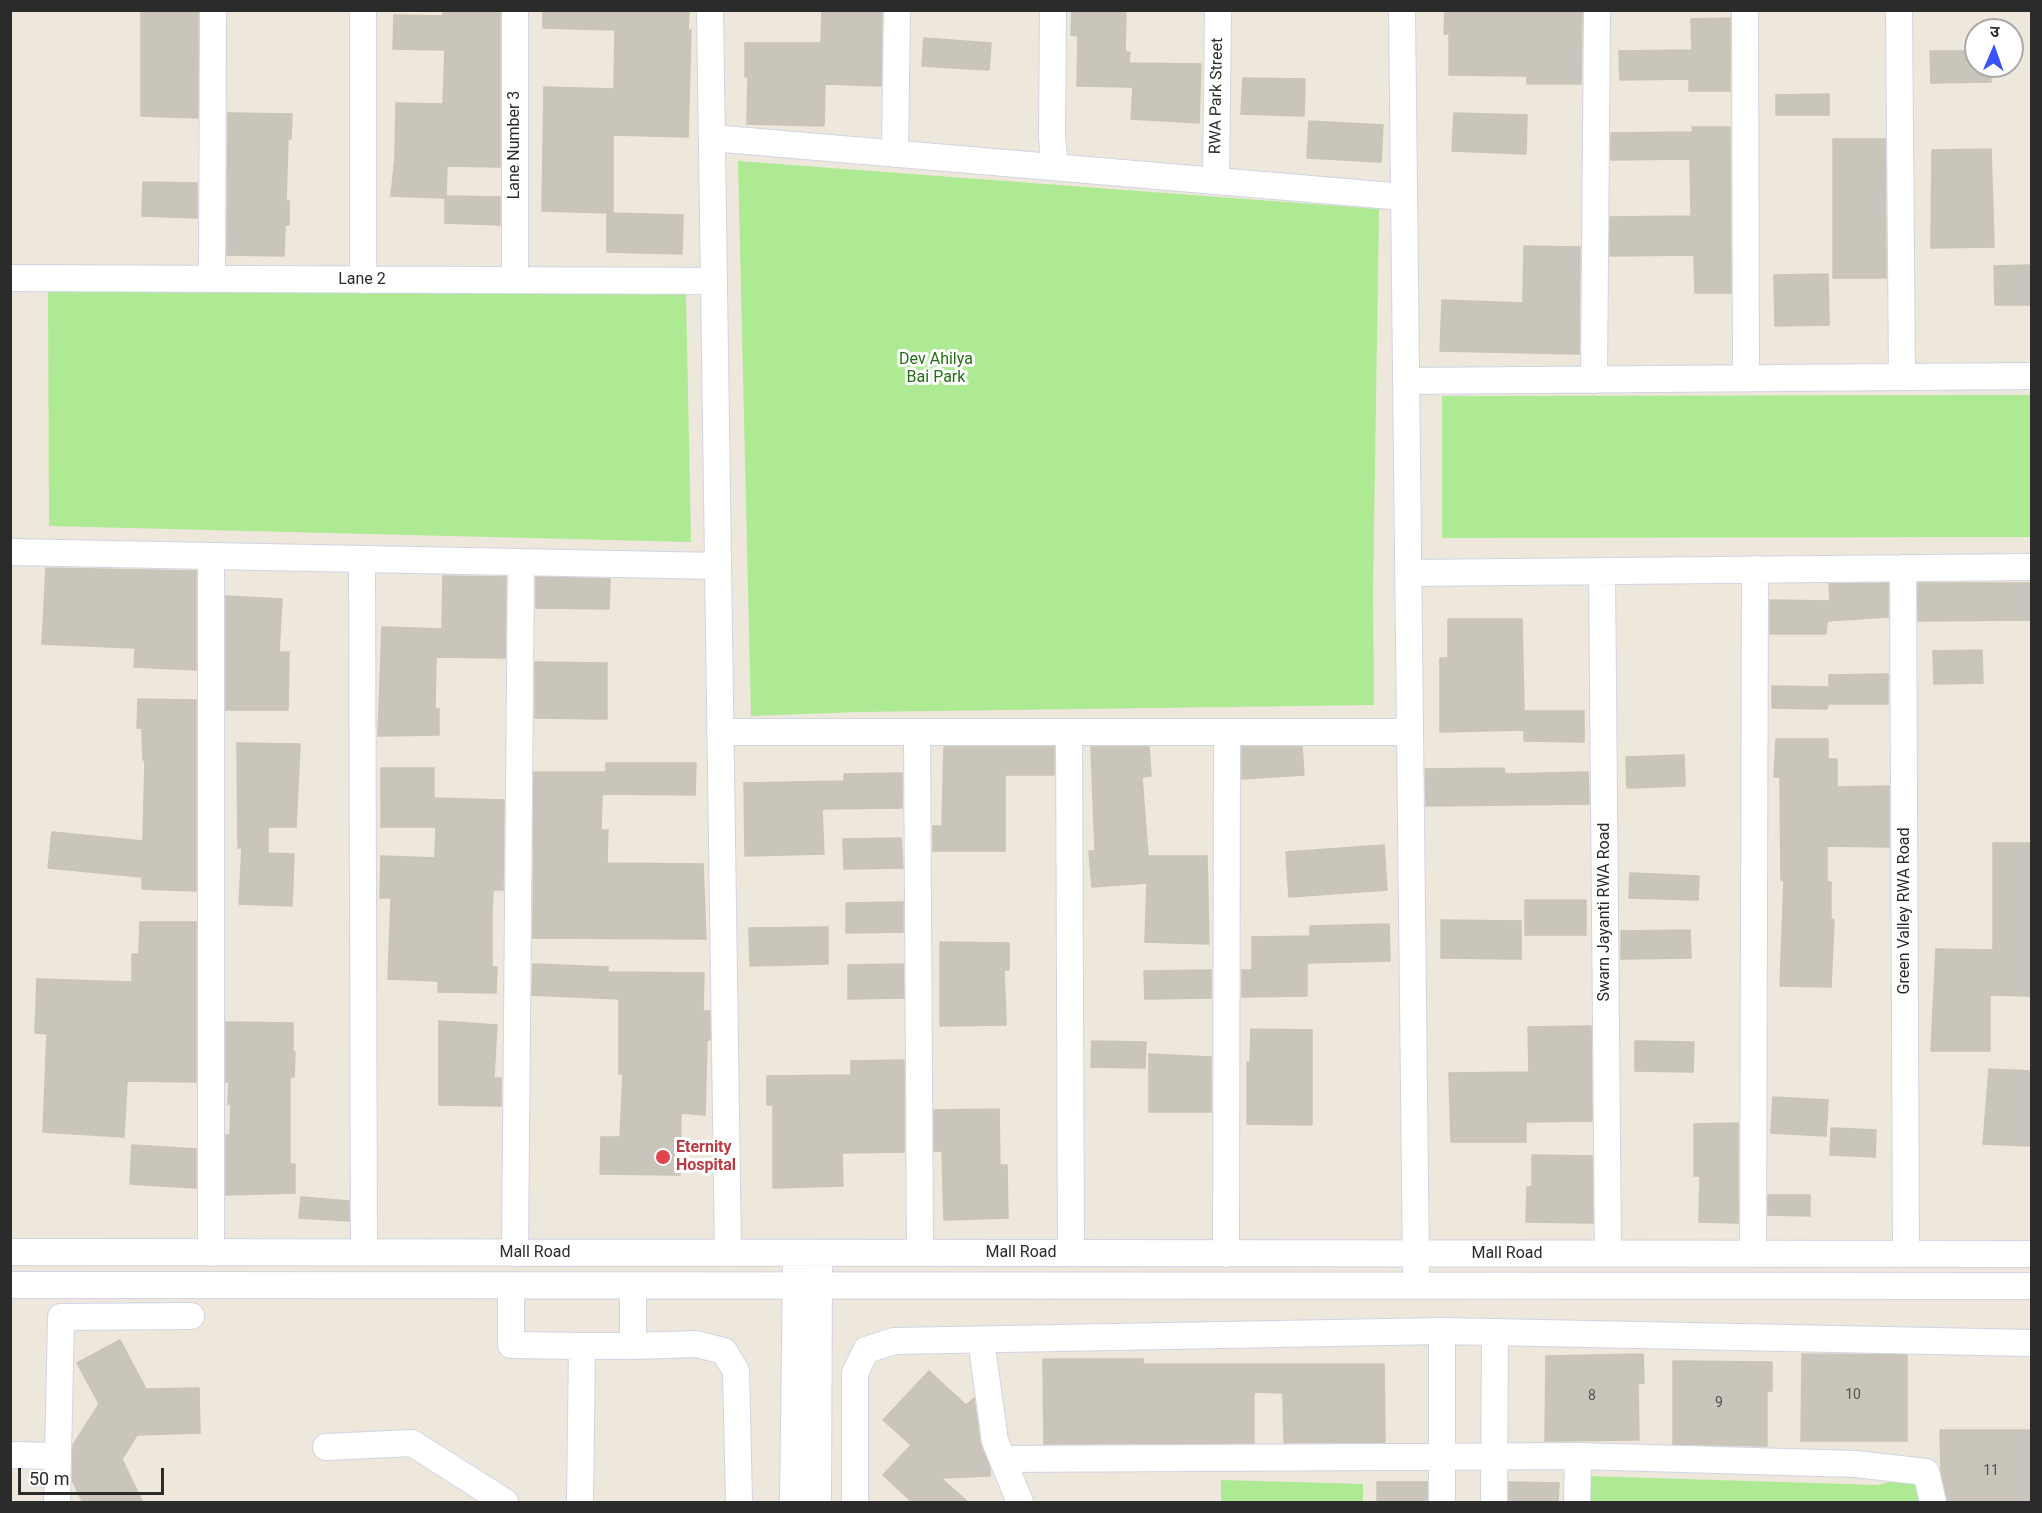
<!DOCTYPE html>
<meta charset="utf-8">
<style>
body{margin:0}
#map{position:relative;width:2042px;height:1513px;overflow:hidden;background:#eee7dc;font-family:Roboto,"Noto Sans Devanagari",sans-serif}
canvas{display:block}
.frame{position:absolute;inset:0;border:12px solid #2b2b2b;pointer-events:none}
.north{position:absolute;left:1964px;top:18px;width:60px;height:60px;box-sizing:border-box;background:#fff;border:2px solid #aaa;border-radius:50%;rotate:2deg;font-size:16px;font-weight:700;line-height:24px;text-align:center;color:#2b2b2b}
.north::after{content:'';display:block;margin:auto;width:21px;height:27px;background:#3854ff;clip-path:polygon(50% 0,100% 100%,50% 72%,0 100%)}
.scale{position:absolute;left:18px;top:1468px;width:146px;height:27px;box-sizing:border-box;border:3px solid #2b2b2b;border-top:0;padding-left:8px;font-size:18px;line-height:21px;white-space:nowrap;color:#2b2b2b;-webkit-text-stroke:4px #fff;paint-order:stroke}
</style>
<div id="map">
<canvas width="2042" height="1513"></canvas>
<div class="frame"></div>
<div class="north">उ</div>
<div class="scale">50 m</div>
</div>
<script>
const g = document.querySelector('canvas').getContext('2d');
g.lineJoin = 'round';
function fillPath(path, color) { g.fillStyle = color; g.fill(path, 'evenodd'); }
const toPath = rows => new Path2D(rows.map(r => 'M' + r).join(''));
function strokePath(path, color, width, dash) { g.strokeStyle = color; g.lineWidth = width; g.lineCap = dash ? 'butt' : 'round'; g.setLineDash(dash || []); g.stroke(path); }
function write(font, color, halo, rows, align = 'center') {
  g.font = font + ' Roboto,sans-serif'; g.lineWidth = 6; g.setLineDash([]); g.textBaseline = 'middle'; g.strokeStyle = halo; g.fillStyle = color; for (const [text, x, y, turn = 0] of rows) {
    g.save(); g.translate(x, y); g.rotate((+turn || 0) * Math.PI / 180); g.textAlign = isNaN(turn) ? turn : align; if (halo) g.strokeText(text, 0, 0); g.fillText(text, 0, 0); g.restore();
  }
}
const green = toPath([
 [738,161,1379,209,1373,593,1374,705,859,712,751,716],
 [48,285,686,293,691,542,49,526],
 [2031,395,2031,537,1442,538,1442,396],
 [1926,1472,1921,1502,1585,1502,1586,1476,1878,1485],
 [1221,1480,1363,1484,1363,1502,1221,1502]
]);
const building = toPath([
 [141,10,198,10,198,118,141,116,141,10],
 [443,10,500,10,500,167,447,166,446,196,500,197,500,225,445,223,445,198,391,196,395,158,396,103,443,104,445,50,393,49,394,15,443,16,443,10],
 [543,10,689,10,688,30,691,30,688,137,613,135,613,213,542,211,544,87,614,89,615,30,543,28,543,10],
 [822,10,882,10,881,86,825,84,824,126,747,124,748,77,745,77,745,43,821,43,822,10],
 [1072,10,1126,10,1125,52,1130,52,1129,63,1201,64,1199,123,1131,119,1133,87,1077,86,1078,36,1071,35,1072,10],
 [1445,10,1582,10,1581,84,1527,84,1527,76,1449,75,1449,34,1444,34,1445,10],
 [1730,18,1730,91,1689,91,1689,79,1620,80,1619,51,1692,50,1691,19,1730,18],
 [924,38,991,43,989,70,922,66,924,38],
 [1930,51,1976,51,1976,66,1991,66,1991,82,1931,83,1930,51],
 [1243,78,1305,79,1304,116,1241,114,1243,78],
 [1829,94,1829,115,1776,115,1776,95,1829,94],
 [228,113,292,114,291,139,288,139,286,201,289,201,289,225,285,225,284,256,227,255,228,113],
 [1454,113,1527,115,1526,154,1452,151,1454,113],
 [1309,121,1383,125,1381,162,1307,158,1309,121],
 [1692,127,1730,127,1731,293,1695,293,1694,255,1610,256,1610,217,1691,216,1690,159,1611,160,1611,133,1693,132,1692,127],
 [1833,139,1885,139,1886,278,1833,278,1833,139],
 [1991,149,1994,247,1931,248,1932,150,1991,149],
 [143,182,197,183,197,218,142,216,143,182],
 [607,213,683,215,682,254,607,252,607,213],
 [1524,246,1580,247,1579,354,1440,351,1442,300,1523,303,1524,246],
 [2031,265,2031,305,1995,305,1994,266,2031,265],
 [1828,274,1829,325,1775,326,1774,275,1828,274],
 [46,568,196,571,196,670,134,667,135,648,42,644,46,568],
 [443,576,506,577,505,658,436,657,435,709,439,709,439,735,378,736,382,627,442,629,443,576],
 [536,577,610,579,609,609,536,608,536,577],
 [1888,583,1888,617,1827,621,1826,634,1770,634,1770,600,1830,601,1829,584,1888,583],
 [1918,583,2031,583,2031,620,1918,621,1918,583],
 [226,596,282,599,279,652,289,652,288,710,226,710,226,596],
 [1448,619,1522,619,1524,711,1584,711,1584,742,1524,741,1524,730,1440,732,1440,658,1448,658,1448,619],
 [1982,650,1983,683,1934,684,1933,651,1982,650],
 [535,662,607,663,607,719,535,718,535,662],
 [1888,674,1888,704,1828,704,1827,709,1772,708,1772,686,1829,687,1829,675,1888,674],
 [138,699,196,700,196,891,142,889,142,877,48,868,52,832,143,841,145,760,143,760,142,728,137,728,138,699],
 [1776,739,1828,739,1828,759,1837,759,1837,787,1889,786,1889,847,1827,846,1827,882,1831,882,1831,919,1834,920,1831,987,1780,986,1784,880,1781,880,1780,777,1774,777,1776,739],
 [237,743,300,744,296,827,268,827,268,853,294,854,292,906,239,904,242,848,238,848,237,743],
 [944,747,1054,747,1054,775,1005,775,1005,851,933,851,933,826,942,826,944,747],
 [1091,747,1149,747,1151,776,1142,777,1148,856,1207,856,1209,944,1145,942,1147,883,1092,887,1089,851,1095,851,1091,747],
 [1242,747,1302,747,1304,775,1242,779,1242,747],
 [1684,755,1685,786,1627,788,1626,757,1684,755],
 [606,763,696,763,695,795,602,794,601,830,608,830,607,863,703,864,706,939,533,938,534,772,606,772,606,763],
 [381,768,434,768,434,798,504,800,503,890,493,890,492,910,492,967,497,967,496,993,438,992,438,981,388,979,391,898,380,898,381,856,435,858,436,827,381,827,381,768],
 [1504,768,1505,774,1588,772,1589,804,1426,806,1425,769,1504,768],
 [902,773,902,808,822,809,824,854,745,856,744,783,844,781,844,774,902,773],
 [901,838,903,868,844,869,843,839,901,838],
 [1993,843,2031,843,2031,996,1990,995,1990,1051,1931,1051,1936,949,1993,950,1993,843],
 [1384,845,1387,890,1289,897,1286,852,1384,845],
 [1630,873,1699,876,1698,900,1629,898,1630,873],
 [1525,900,1586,900,1586,935,1525,935,1525,900],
 [903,902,903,932,846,933,846,903,903,902],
 [1441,920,1521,921,1521,959,1441,958,1441,920],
 [140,922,196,922,196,1082,127,1081,124,1137,43,1132,47,1034,35,1033,37,979,132,982,132,954,139,954,140,922],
 [1389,924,1390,961,1307,963,1307,996,1242,997,1242,970,1252,970,1252,937,1310,936,1310,926,1389,924],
 [828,927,828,964,750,966,749,928,828,927],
 [1690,930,1691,958,1621,959,1621,931,1690,930],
 [940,942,1009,943,1009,970,1004,970,1006,1025,940,1026,940,942],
 [533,964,608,967,608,972,704,973,703,1011,710,1011,710,1040,707,1040,705,1115,681,1113,680,1175,600,1174,601,1137,620,1137,623,1074,619,1074,619,999,532,995,533,964],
 [903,964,904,998,848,999,848,965,903,964],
 [1211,970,1211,998,1145,999,1144,971,1211,970],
 [439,1021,497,1025,494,1078,501,1078,501,1106,439,1105,439,1021],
 [226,1022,293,1023,293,1052,295,1052,294,1077,290,1077,290,1164,295,1164,295,1193,226,1195,226,1135,230,1135,231,1104,228,1104,229,1082,226,1082,226,1022],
 [1591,1026,1592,1121,1526,1122,1526,1142,1451,1142,1449,1073,1529,1072,1528,1027,1591,1026],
 [1251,1029,1312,1030,1312,1125,1247,1124,1247,1062,1250,1063,1251,1029],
 [1092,1041,1146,1042,1145,1068,1091,1067,1092,1041],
 [1635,1041,1694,1042,1693,1072,1635,1071,1635,1041],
 [1149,1054,1211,1057,1211,1112,1149,1112,1149,1054],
 [904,1060,904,1152,842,1153,843,1186,773,1188,773,1105,767,1105,767,1076,851,1075,851,1061,904,1060],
 [1989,1069,2031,1071,2031,1146,1983,1144,1989,1069],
 [1773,1097,1828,1100,1826,1136,1771,1133,1773,1097],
 [999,1109,1000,1165,1007,1165,1008,1218,944,1220,942,1151,934,1151,934,1110,999,1109],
 [1738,1123,1738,1223,1699,1222,1700,1176,1694,1176,1694,1124,1738,1123],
 [1831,1128,1876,1130,1875,1157,1830,1155,1831,1128],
 [132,1145,196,1149,196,1188,130,1184,132,1145],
 [1532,1155,1592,1156,1593,1223,1526,1222,1527,1187,1532,1187,1532,1155],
 [1768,1195,1810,1195,1810,1216,1768,1215,1768,1195],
 [301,1197,349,1201,349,1221,299,1218,301,1197],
 [120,1340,146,1389,199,1388,200,1433,137,1435,122,1459,143,1503,83,1503,72,1480,73,1445,99,1404,77,1363,120,1340],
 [1643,1354,1644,1383,1638,1384,1639,1440,1545,1441,1546,1356,1643,1354],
 [1802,1354,1907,1355,1907,1441,1801,1441,1802,1354],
 [1043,1359,1143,1359,1143,1364,1384,1364,1385,1442,1284,1443,1283,1393,1254,1392,1254,1443,1044,1444,1043,1359],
 [1673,1361,1772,1362,1772,1391,1767,1391,1767,1446,1673,1444,1673,1361],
 [929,1371,966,1405,974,1398,980,1443,990,1468,990,1476,941,1478,969,1503,913,1503,883,1475,911,1445,883,1420,929,1371],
 [1940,1430,2031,1430,2031,1503,1948,1503,1941,1470,1940,1430],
 [1377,1482,1427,1482,1427,1503,1377,1503,1377,1482],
 [1509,1482,1559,1483,1558,1503,1509,1503,1509,1482]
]);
const minor = toPath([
 [515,10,515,280],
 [710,10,728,1253],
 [1053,10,1052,138,1055,167],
 [1402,10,1416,1270],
 [1745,10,1746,378],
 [1899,10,1902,377],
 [712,138,1404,197],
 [895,154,897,10],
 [1216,181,1218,10],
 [10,278,714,281],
 [212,279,213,10],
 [363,280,363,10],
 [1594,380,1597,10],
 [1406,381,2032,376],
 [10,552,718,566],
 [211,556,211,1253],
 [362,559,364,1253],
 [1903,568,1906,1254],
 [1602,571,1608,1254],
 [1408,573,2032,567],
 [720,732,1410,732],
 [917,732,920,1253],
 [1069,732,1071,1253],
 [10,1252,2032,1254],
 [1753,1252,1755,569],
 [515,1253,521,562],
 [1226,1254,1227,732],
 [10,1285,2032,1286],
 [511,1287,511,1345,582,1346],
 [633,1287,633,1346,696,1344,724,1351,736,1371,739,1502],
 [981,1340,995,1441,1020,1502],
 [326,1447,412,1443,505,1502],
 [10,1455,58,1456],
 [1003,1459,1578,1456,1856,1464,1926,1472,1933,1502],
 [57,1502,61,1317,191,1316],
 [580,1502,582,1346,633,1346],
 [793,1502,796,1269],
 [818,1502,819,1268],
 [855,1502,855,1373,866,1350,894,1341,1442,1331,2032,1343],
 [1442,1502,1442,1331],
 [1494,1502,1495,1332],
 [1577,1502,1578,1456]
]);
const markers = [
 [663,1157,8,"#e0444e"]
];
const numberNames = [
 ["10",1853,1395],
 ["8",1592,1396],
 ["9",1719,1403],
 ["11",1991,1471]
];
const streetNames = [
 ["RWA Park Street",1217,96,-89],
 ["Lane Number 3",515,145,-90],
 ["Lane 2",362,280],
 ["Green Valley RWA Road",1905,911,-90],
 ["Swarn Jayanti RWA Road",1605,912,-90],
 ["Mall Road",535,1253],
 ["Mall Road",1021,1253],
 ["Mall Road",1507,1254]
];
const parkNames = [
 ["Dev Ahilya",936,360],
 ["Bai Park",936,378]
];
const healthNames = [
 ["Eternity",676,1148],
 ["Hospital",676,1166]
];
fillPath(green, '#adea93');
fillPath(building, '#c9c5ba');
strokePath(building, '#cac4b5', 1.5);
strokePath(minor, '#d1d4e5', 28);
strokePath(minor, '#fff', 26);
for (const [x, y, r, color] of markers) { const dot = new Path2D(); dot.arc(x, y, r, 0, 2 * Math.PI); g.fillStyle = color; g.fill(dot); strokePath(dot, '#fff', 2); }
write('14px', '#52524f', null, numberNames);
write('16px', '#2b2b2b', '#fff', streetNames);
write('16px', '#227013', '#fff', parkNames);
write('bold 16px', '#be3a42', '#fff', healthNames, 'left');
</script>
